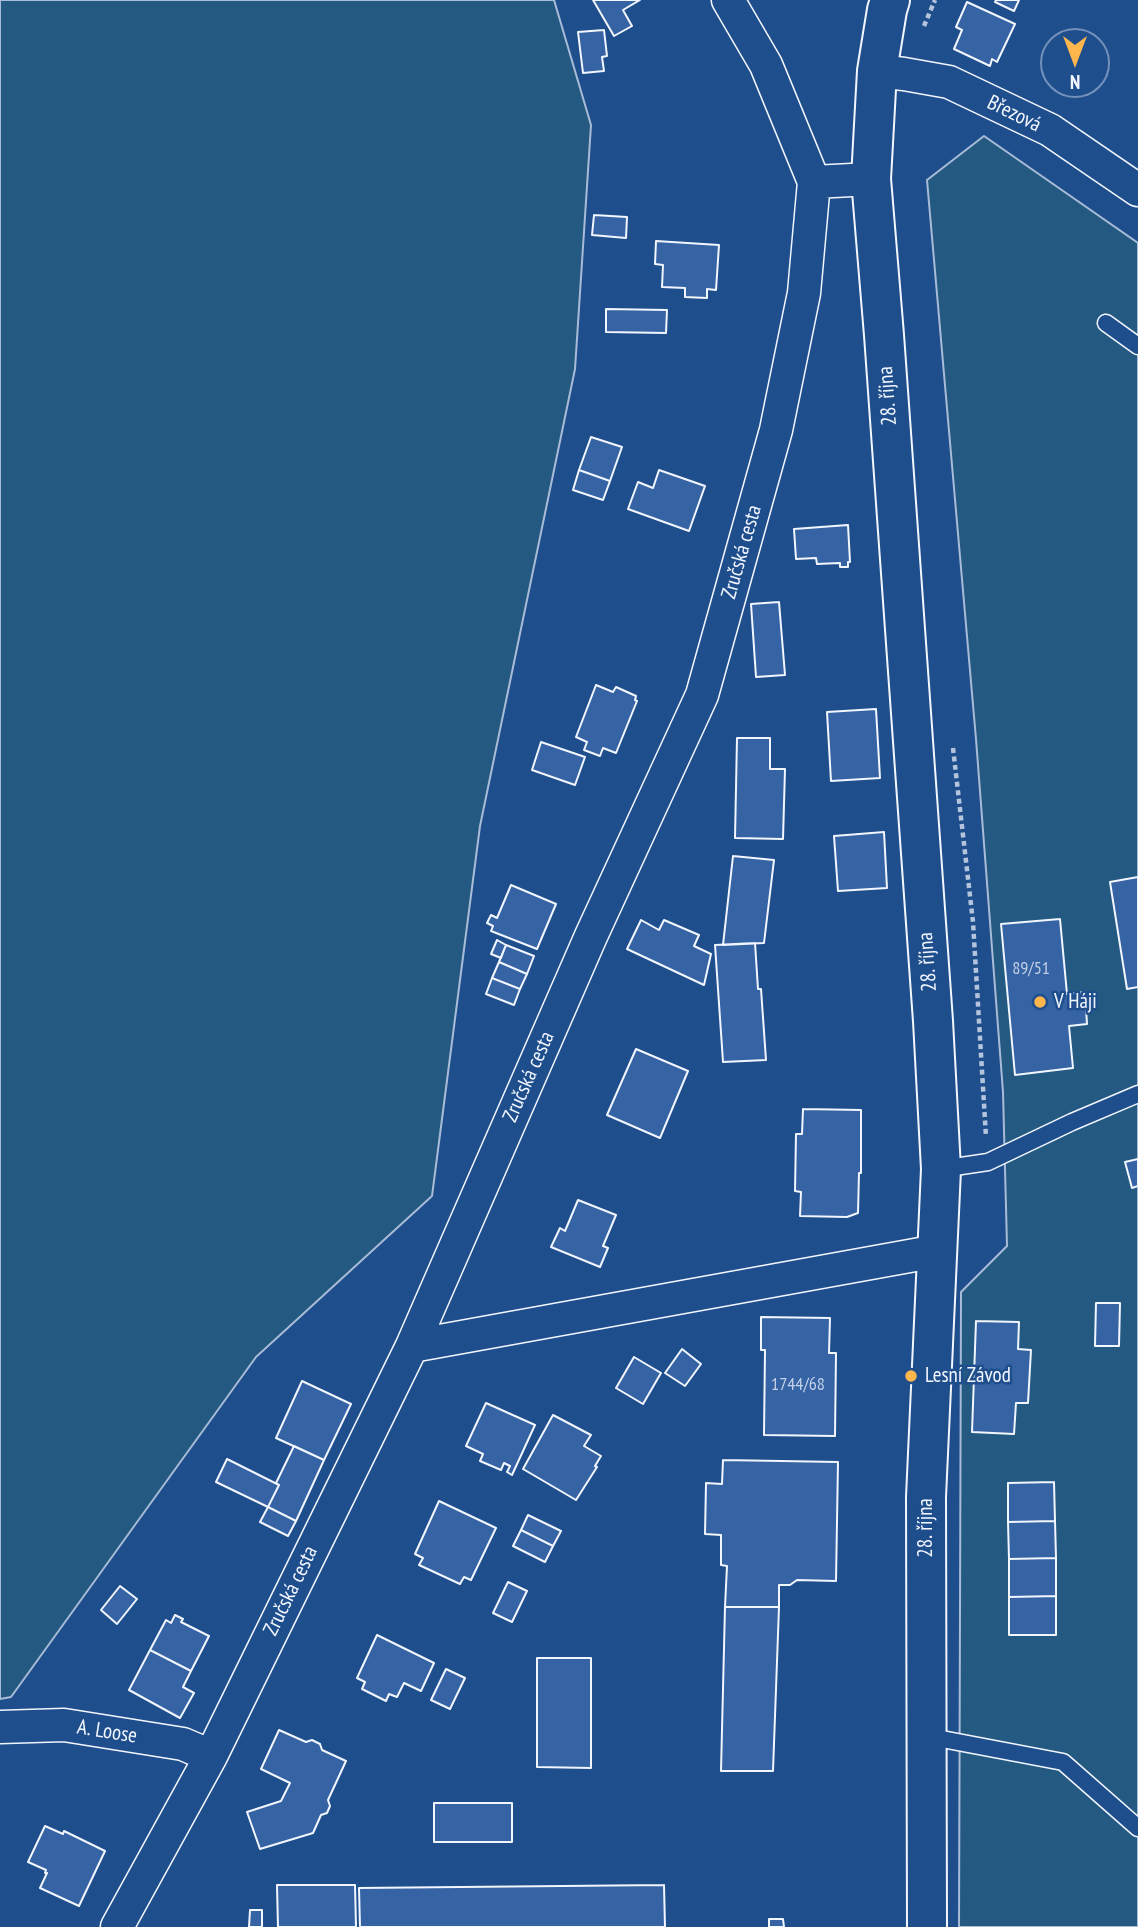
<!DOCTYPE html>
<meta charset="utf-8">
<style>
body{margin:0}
#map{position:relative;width:1138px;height:1927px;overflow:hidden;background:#1f4e8c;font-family:"PT Sans Narrow",sans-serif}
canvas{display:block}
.north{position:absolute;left:1040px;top:28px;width:70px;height:70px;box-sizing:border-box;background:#1f4e8c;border:2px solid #7391ba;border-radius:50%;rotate:180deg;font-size:19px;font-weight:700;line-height:28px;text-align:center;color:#f2f6ff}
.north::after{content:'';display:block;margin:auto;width:24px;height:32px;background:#ffb74d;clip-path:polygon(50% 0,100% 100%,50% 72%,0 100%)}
</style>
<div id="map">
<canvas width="1138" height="1927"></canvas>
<div class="north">N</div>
</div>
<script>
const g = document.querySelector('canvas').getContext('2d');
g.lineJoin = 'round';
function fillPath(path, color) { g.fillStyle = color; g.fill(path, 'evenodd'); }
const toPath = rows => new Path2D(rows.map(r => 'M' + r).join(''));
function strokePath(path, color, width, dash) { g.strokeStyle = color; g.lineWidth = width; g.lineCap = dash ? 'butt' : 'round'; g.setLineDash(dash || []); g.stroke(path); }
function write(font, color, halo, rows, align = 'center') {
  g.font = font + ' "PT Sans Narrow",sans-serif'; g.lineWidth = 5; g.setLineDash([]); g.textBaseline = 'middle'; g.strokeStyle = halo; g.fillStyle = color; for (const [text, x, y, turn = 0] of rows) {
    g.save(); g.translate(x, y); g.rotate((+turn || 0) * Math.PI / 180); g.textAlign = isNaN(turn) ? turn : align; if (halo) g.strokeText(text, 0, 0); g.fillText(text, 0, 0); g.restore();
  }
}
const green = toPath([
 [0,0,554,0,591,125,575,369,480,826,432,1196,256,1357,11,1697,0,1699,0,0],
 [984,136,1138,243,1138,1927,959,1927,961,1292,1007,1246,1003,1092,976,739,927,180,984,136]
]);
const building = toPath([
 [593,0,640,0,623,10,632,26,614,36,593,0],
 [996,0,1019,0,1014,11,995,2,996,0],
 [967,2,1015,24,997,62,992,59,990,66,954,49,962,30,956,27,967,2],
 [604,30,607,56,602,57,604,71,583,73,578,32,604,30],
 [594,215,627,217,626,238,592,235,594,215],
 [656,241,719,245,716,290,707,289,707,298,685,297,685,288,662,287,663,265,655,264,656,241],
 [606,309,667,310,666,333,606,332,606,309],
 [591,437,622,447,610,481,579,470,591,437],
 [579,470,610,481,603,500,573,490,579,470],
 [659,470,705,486,689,531,628,509,638,482,653,488,659,470],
 [848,525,850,562,848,562,848,567,840,567,840,563,817,564,816,558,796,559,794,529,848,525],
 [779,602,785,675,756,677,751,604,779,602],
 [596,685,613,692,616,687,636,696,635,700,637,701,616,753,603,748,600,756,584,750,587,742,576,737,596,685],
 [876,709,880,778,831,781,827,712,876,709],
 [737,738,770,738,770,769,785,769,783,839,735,838,737,738],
 [541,742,585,757,575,785,532,770,541,742],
 [884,832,887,888,838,891,834,836,884,832],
 [733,856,774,860,764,943,723,945,733,856],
 [1138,877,1138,987,1127,989,1110,882,1138,877],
 [511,885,556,904,537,949,491,931,493,926,487,923,491,915,497,918,511,885],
 [1060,919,1067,994,1085,992,1087,1024,1069,1026,1073,1068,1015,1075,1001,924,1060,919],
 [641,920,659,930,664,920,699,935,694,946,711,954,704,985,627,949,641,920],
 [497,940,506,945,501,958,491,954,497,940],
 [755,943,758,989,761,989,766,1060,723,1062,715,945,755,943],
 [506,945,534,956,527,974,499,962,506,945],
 [499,962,527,974,520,989,492,978,499,962],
 [492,978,520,989,514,1005,486,994,492,978],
 [636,1049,688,1071,660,1138,607,1115,636,1049],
 [803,1109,861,1110,861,1173,859,1173,858,1213,847,1217,800,1216,801,1192,795,1191,796,1134,802,1134,803,1109],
 [1138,1159,1138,1186,1132,1188,1125,1162,1138,1159],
 [578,1200,616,1215,603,1246,608,1248,600,1267,551,1247,560,1228,565,1231,578,1200],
 [1096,1303,1120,1303,1119,1346,1095,1346,1096,1303],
 [761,1317,830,1318,829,1353,836,1353,835,1436,764,1435,765,1350,761,1350,761,1317],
 [976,1321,1019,1322,1018,1349,1031,1350,1028,1403,1016,1403,1014,1434,972,1432,976,1321],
 [682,1349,701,1364,685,1386,665,1373,682,1349],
 [634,1357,661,1373,643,1404,616,1388,634,1357],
 [302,1381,351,1404,324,1460,276,1438,302,1381],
 [486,1403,535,1425,512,1475,507,1472,510,1466,504,1463,501,1470,480,1461,483,1454,466,1446,486,1403],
 [553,1415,591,1435,584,1446,601,1456,595,1466,597,1467,576,1500,523,1469,553,1415],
 [294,1446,324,1460,296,1521,268,1507,279,1485,276,1483,294,1446],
 [227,1459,279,1485,268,1507,216,1482,227,1459],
 [723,1460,838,1462,836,1581,797,1580,790,1585,779,1585,779,1607,725,1607,727,1566,721,1565,721,1535,705,1534,706,1483,722,1484,723,1460],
 [1054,1482,1055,1521,1008,1522,1008,1483,1054,1482],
 [439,1501,496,1528,471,1580,464,1577,460,1584,419,1565,423,1558,415,1554,439,1501],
 [268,1507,296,1521,288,1536,260,1522,268,1507],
 [528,1515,561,1531,553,1546,521,1530,528,1515],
 [1055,1521,1056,1558,1009,1559,1008,1522,1055,1521],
 [521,1530,553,1546,545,1562,513,1546,521,1530],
 [1056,1558,1056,1596,1009,1597,1009,1559,1056,1558],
 [508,1582,527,1591,512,1622,493,1613,508,1582],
 [120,1586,137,1599,117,1624,101,1610,120,1586],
 [1056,1596,1056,1635,1009,1635,1009,1597,1056,1596],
 [725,1607,779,1607,773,1771,721,1771,725,1607],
 [175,1615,183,1619,181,1622,209,1636,191,1671,150,1650,166,1620,171,1623,175,1615],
 [377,1635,434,1663,421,1691,404,1683,397,1697,389,1694,386,1701,362,1689,365,1682,357,1678,377,1635],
 [150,1650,191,1671,183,1687,194,1693,180,1718,129,1690,150,1650],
 [537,1658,591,1658,591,1768,537,1767,537,1658],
 [446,1669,465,1678,450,1709,431,1700,446,1669],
 [279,1730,306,1742,312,1740,320,1744,322,1750,346,1761,328,1800,330,1806,327,1813,321,1815,313,1833,260,1849,247,1812,281,1801,290,1783,261,1769,279,1730],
 [434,1803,512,1803,512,1842,434,1842,434,1803],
 [45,1826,63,1834,64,1831,105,1851,79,1906,40,1888,47,1873,45,1873,46,1870,28,1862,45,1826],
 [277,1885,355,1885,356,1927,278,1927,277,1885],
 [664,1885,665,1927,360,1927,359,1888,664,1885],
 [250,1910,262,1910,262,1927,249,1927,250,1910],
 [769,1919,783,1919,784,1927,769,1927,769,1919]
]);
const path = toPath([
 [924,26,935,0],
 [953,748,973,922,986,1137]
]);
const service = toPath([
 [1106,323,1138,346],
 [941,1169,988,1162,1072,1122,1138,1094],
 [926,1736,1063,1762,1138,1828]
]);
const minor = toPath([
 [877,71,904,74,949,82,1050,130,1138,190],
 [814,182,871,179],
 [412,1346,937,1251],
 [0,1727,64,1725,183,1744,211,1756],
 [117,1927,211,1756,412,1346,591,936,702,695,776,430,804,293,814,182,766,65,728,0]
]);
const secondary = toPath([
 [890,0,887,10,877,71,871,179,884,335,933,1021,941,1169,926,1497,927,1927]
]);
const markers = [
 [1040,1002,7,"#ffb74d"],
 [911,1376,7,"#ffb74d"]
];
const numberNames = [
 ["89/51",1031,969],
 ["1744/68",798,1385]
];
const streetNames = [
 ["Březová",1014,114,26],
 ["28. října",888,396,-94],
 ["Zručská cesta",742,552,-74],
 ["28. října",928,962,-94],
 ["Zručská cesta",529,1077,-66],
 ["28. října",926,1528,-90],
 ["Zručská cesta",291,1591,-64],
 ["A. Loose",107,1732,9]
];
const poiNames = [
 ["V Háji",1054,1002],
 ["Lesní Závod",925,1376]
];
fillPath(green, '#245a82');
strokePath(green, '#a8bbd7', 2);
fillPath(building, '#3563a3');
strokePath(building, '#f2f6ff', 2);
strokePath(service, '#f2f6ff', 19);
strokePath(minor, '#f2f6ff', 35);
strokePath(secondary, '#f2f6ff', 42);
strokePath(path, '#b3c4dc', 4.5, [5, 3.5]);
strokePath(service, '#1f4e8c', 16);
strokePath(minor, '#1f4e8c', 32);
strokePath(secondary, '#1f4e8c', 38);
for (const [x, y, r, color] of markers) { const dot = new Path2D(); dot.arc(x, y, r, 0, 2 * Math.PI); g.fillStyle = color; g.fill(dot); strokePath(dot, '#1f4e8c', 2.5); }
write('18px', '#c3d1e8', null, numberNames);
write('21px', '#f2f6ff', '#1f4e8c', streetNames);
write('21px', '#f2f6ff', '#1f4e8c', poiNames, 'left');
</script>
